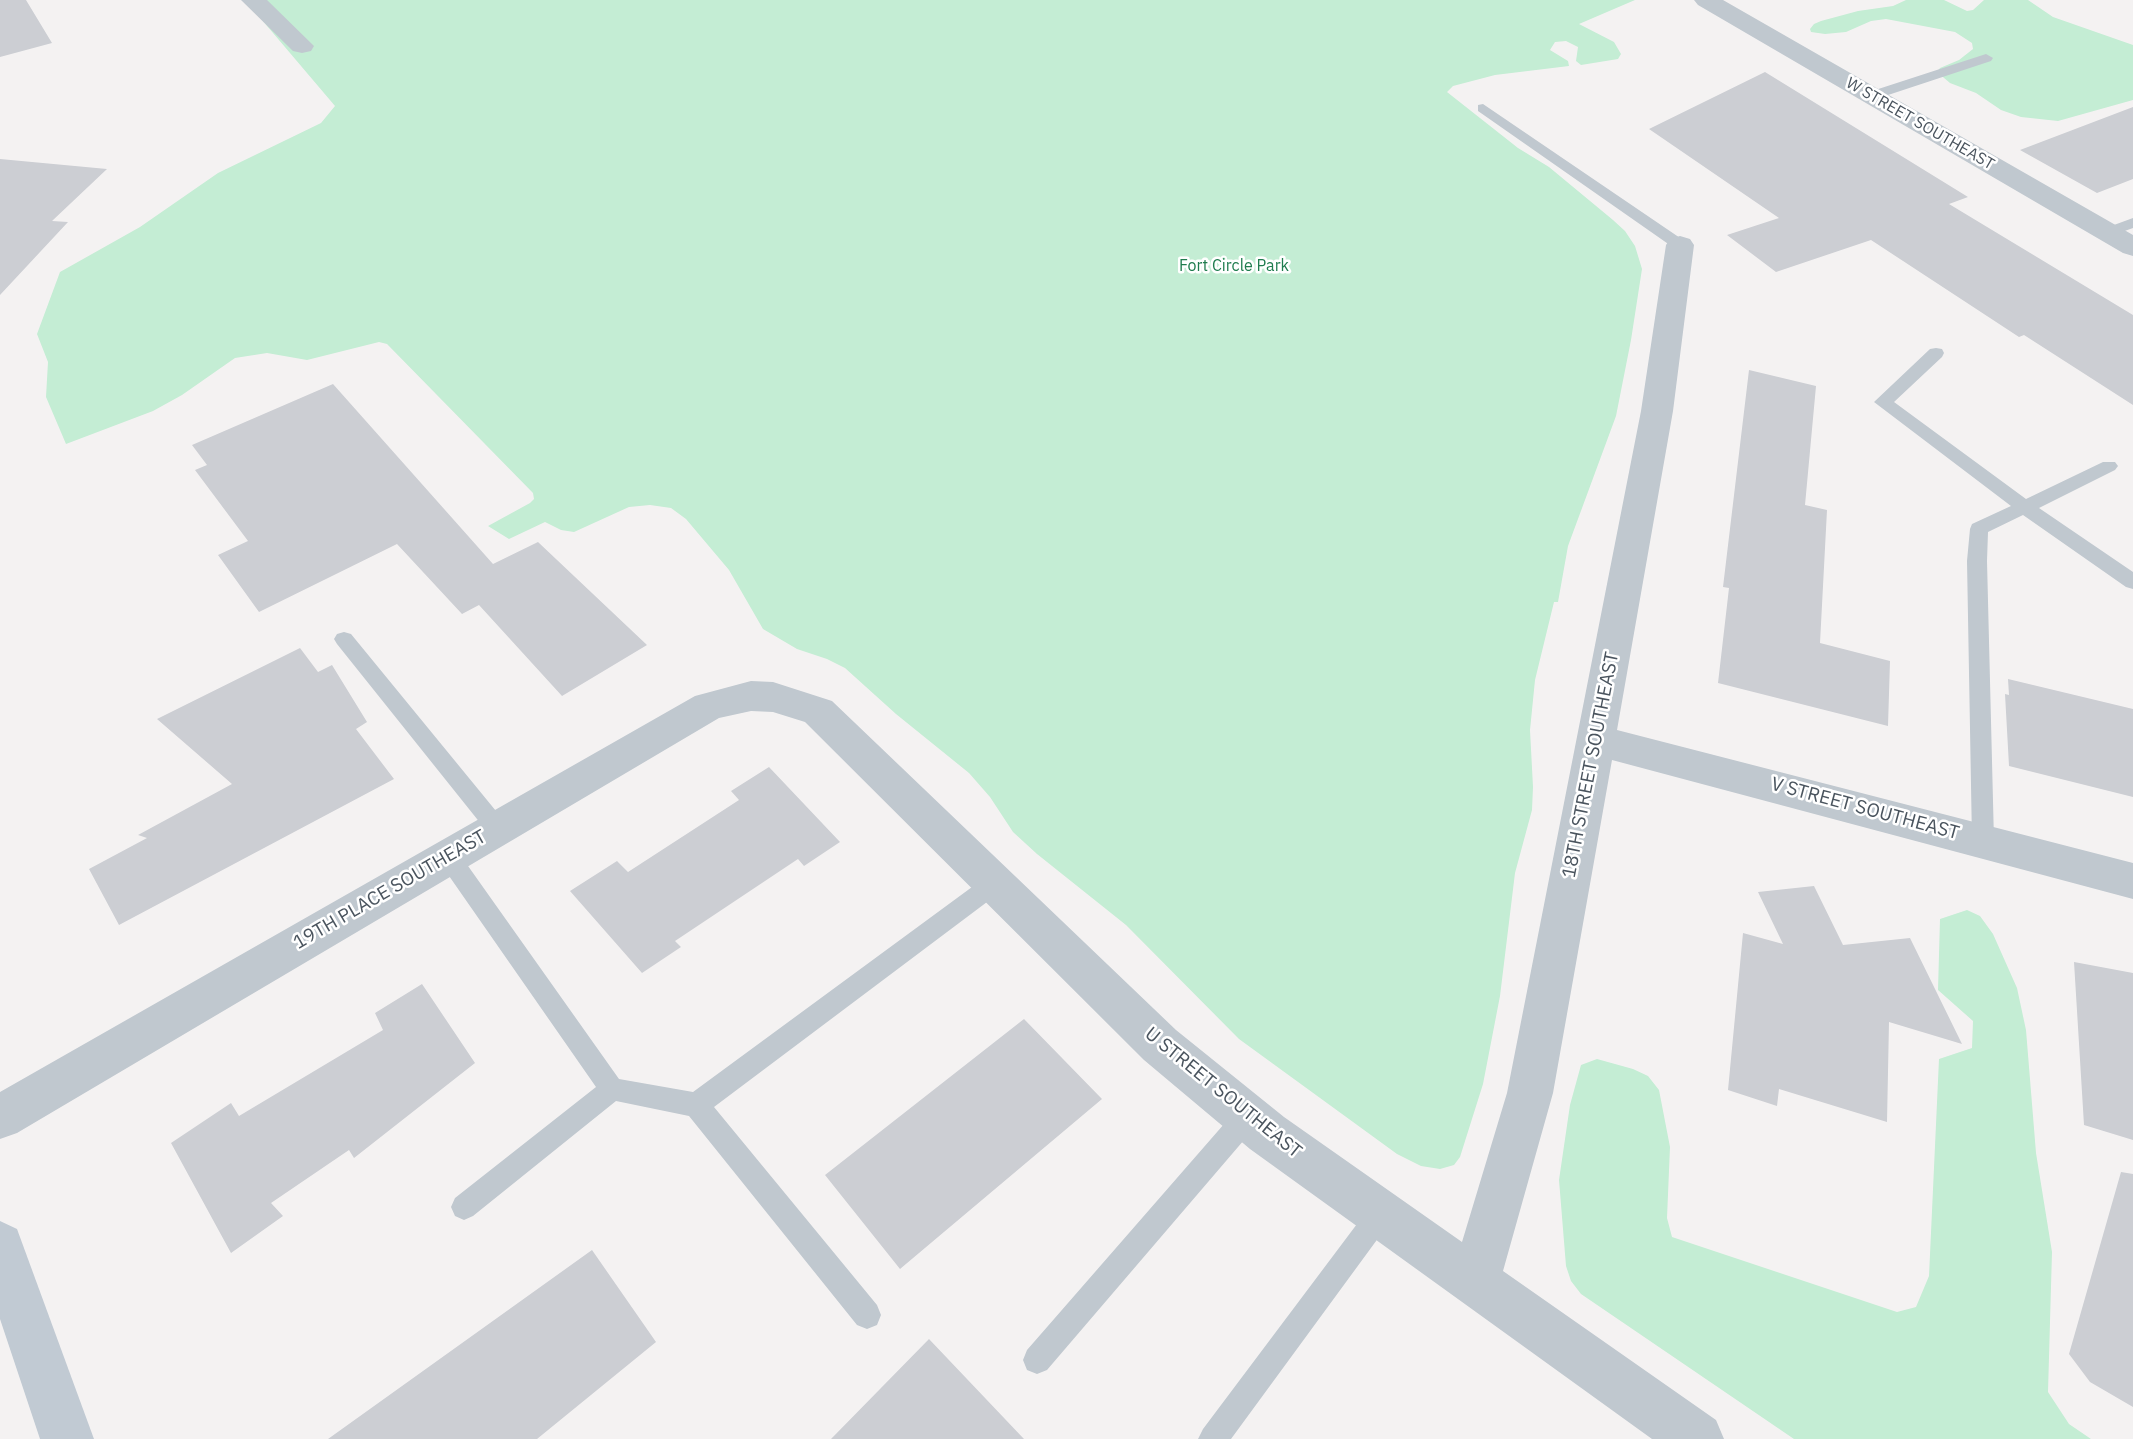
<!DOCTYPE html>
<style>
body{margin:0}
canvas{display:block;background:#f4f2f2}
</style>
<canvas width="2133" height="1439"></canvas>
<script>
const g = document.querySelector('canvas').getContext('2d');
g.lineJoin = 'round';
function fillPath(path, color) { g.fillStyle = color; g.fill(path, 'evenodd'); }
const toPath = rows => new Path2D(rows.map(r => 'M' + r).join(''));
function write(font, color, halo, rows, align = 'center') {
  g.font = font + ' "IBM Plex Sans",sans-serif'; g.lineWidth = 5; g.setLineDash([]); g.textBaseline = 'middle'; g.strokeStyle = halo; g.fillStyle = color; for (const [text, x, y, turn = 0] of rows) {
    g.save(); g.translate(x, y); g.rotate((+turn || 0) * Math.PI / 180); g.textAlign = isNaN(turn) ? turn : align; if (halo) g.strokeText(text, 0, 0); g.fillText(text, 0, 0); g.restore();
  }
}
const green = toPath([
 [245,0,1635,0,1579,24,1614,42,1621,54,1618,59,1581,65,1576,61,1578,47,1566,41,1555,42,1550,50,1568,61,1569,66,1495,75,1453,86,1447,92,1518,148,1549,167,1613,220,1625,231,1635,246,1642,269,1631,340,1616,416,1568,546,1558,602,1554,602,1535,680,1530,730,1533,787,1532,810,1515,873,1500,996,1483,1084,1460,1157,1454,1165,1440,1169,1421,1166,1397,1154,1239,1039,1126,925,1037,854,1013,832,990,797,969,773,896,714,845,668,827,659,797,649,763,629,729,570,686,519,671,508,650,505,629,507,574,532,561,530,545,522,509,539,488,526,530,503,534,499,533,493,387,344,379,342,307,360,267,353,235,358,182,395,153,411,66,444,46,397,48,362,37,334,60,272,140,227,218,173,321,123,335,106],
 [1906,0,1944,0,1967,11,1973,10,1984,0,2028,0,2053,17,2133,45,2133,100,2058,121,2021,117,2001,110,1976,93,1950,83,1937,72,1940,68,1959,60,1973,49,1972,43,1955,32,1886,19,1871,21,1846,32,1825,34,1811,32,1810,29,1814,24,1821,21,1858,11,1893,6],
 [1967,910,1980,916,1993,934,2017,988,2026,1030,2036,1153,2052,1252,2048,1392,2069,1424,2091,1439,1794,1439,1581,1294,1571,1281,1566,1266,1559,1180,1570,1105,1581,1065,1597,1059,1633,1069,1648,1076,1659,1090,1670,1147,1667,1218,1672,1237,1897,1312,1916,1307,1929,1276,1939,1059,1972,1048,1973,1021,1938,990,1940,919]
]);
const building = toPath([
 [0,0,26,0,52,43,0,57],
 [1765,72,1968,197,1949,204,2133,315,2133,405,2024,335,2019,337,1871,240,1776,272,1727,235,1779,218,1649,129],
 [2133,107,2133,179,2097,193,2020,150],
 [0,159,107,169,52,221,68,222,0,295],
 [1749,370,1816,386,1805,505,1827,510,1820,643,1890,661,1888,726,1718,683,1729,588,1723,587],
 [333,384,493,564,538,542,647,645,562,696,479,605,462,614,397,544,259,612,218,555,248,541,195,470,207,465,192,445],
 [300,648,318,672,332,665,367,722,356,729,394,779,119,925,89,869,147,838,138,835,232,784,157,719],
 [2008,679,2133,709,2133,797,2009,766,2005,694,2009,695],
 [769,767,840,842,804,866,798,859,675,941,681,947,642,973,570,891,617,861,628,872,739,800,731,791],
 [1814,886,1843,945,1910,938,1962,1044,1889,1022,1887,1122,1779,1089,1777,1106,1728,1090,1743,933,1783,944,1758,892],
 [2074,962,2133,973,2133,1140,2084,1125],
 [422,984,475,1063,354,1158,349,1150,271,1203,283,1216,231,1253,171,1143,231,1103,239,1116,383,1030,375,1013],
 [1024,1019,1102,1099,900,1269,825,1175],
 [2121,1172,2133,1174,2133,1407,2090,1382,2069,1354],
 [592,1250,656,1342,537,1439,328,1439],
 [929,1339,1024,1439,831,1439]
]);
const lane = toPath([
 [1986,54,1993,58,1991,61,1876,99,1866,99,1864,96,1866,93,1986,54],
 [1483,104,1686,242,1688,245,1686,248,1674,248,1478,111,1478,105,1483,104],
 [2133,218,2133,228,2108,237,2100,232,2103,229,2133,218],
 [1936,348,1942,349,1944,353,1942,357,1894,402,2026,499,2103,462,2115,462,2118,466,2115,470,2039,508,2133,572,2133,589,2126,587,2023,515,1988,532,1987,561,1994,841,1991,848,1983,850,1975,848,1972,841,1967,561,1970,529,1972,524,2011,506,1874,402,1930,349,1936,348],
 [344,632,351,634,505,822,508,828,505,834,497,837,489,834,337,644,334,639,337,634,344,632],
 [448,847,456,849,619,1079,693,1092,987,876,995,873,1003,876,1006,883,1003,890,714,1107,877,1305,881,1315,877,1325,867,1329,857,1325,689,1116,616,1101,473,1216,464,1220,455,1216,451,1207,455,1198,596,1087,440,863,437,856,440,849,448,847],
 [1247,1105,1256,1108,1260,1117,1256,1126,1047,1370,1037,1374,1027,1370,1023,1360,1027,1350,1238,1108,1247,1105],
 [1381,1200,1390,1204,1394,1213,1390,1222,1231,1439,1198,1439,1203,1429,1372,1204,1381,1200]
]);
const street = toPath([
 [241,0,267,0,314,46,311,51,302,53,293,51,241,0],
 [1694,0,1723,0,2133,235,2133,256,2123,253,1698,5,1694,0],
 [1680,236,1690,239,1694,245,1673,411,1617,730,2133,863,2133,899,1612,760,1553,1093,1503,1271,1716,1420,1724,1439,1652,1439,1250,1149,1144,1060,805,722,773,712,751,711,719,718,17,1133,0,1139,0,1092,695,696,751,681,773,682,832,701,1176,1030,1284,1117,1462,1242,1507,1093,1641,411,1666,245,1670,239,1680,236]
]);
const secondary = toPath([
 [0,1221,17,1229,94,1439,40,1439,0,1319,0,1221]
]);
const farStreetnames = [
 ["W STREET SOUTHEAST",1920,124,30]
];
const farParknames = [
 ["Fort Circle Park",1234,266]
];
const streetNames = [
 ["18TH STREET SOUTHEAST",1591,765,-79],
 ["V STREET SOUTHEAST",1865,809,15],
 ["19TH PLACE SOUTHEAST",390,890,-30],
 ["U STREET SOUTHEAST",1223,1093,39]
];
fillPath(green, '#c4edd4');
fillPath(building, '#ccced3');
fillPath(lane, '#c0c8cf');
fillPath(street, '#c0c8cf');
fillPath(secondary, '#c1cad3');
write('16px', '#4a545e', '#fff', farStreetnames);
write('16px', '#1f7c4e', '#fff', farParknames);
write('19px', '#4a545e', '#fff', streetNames);
</script>
